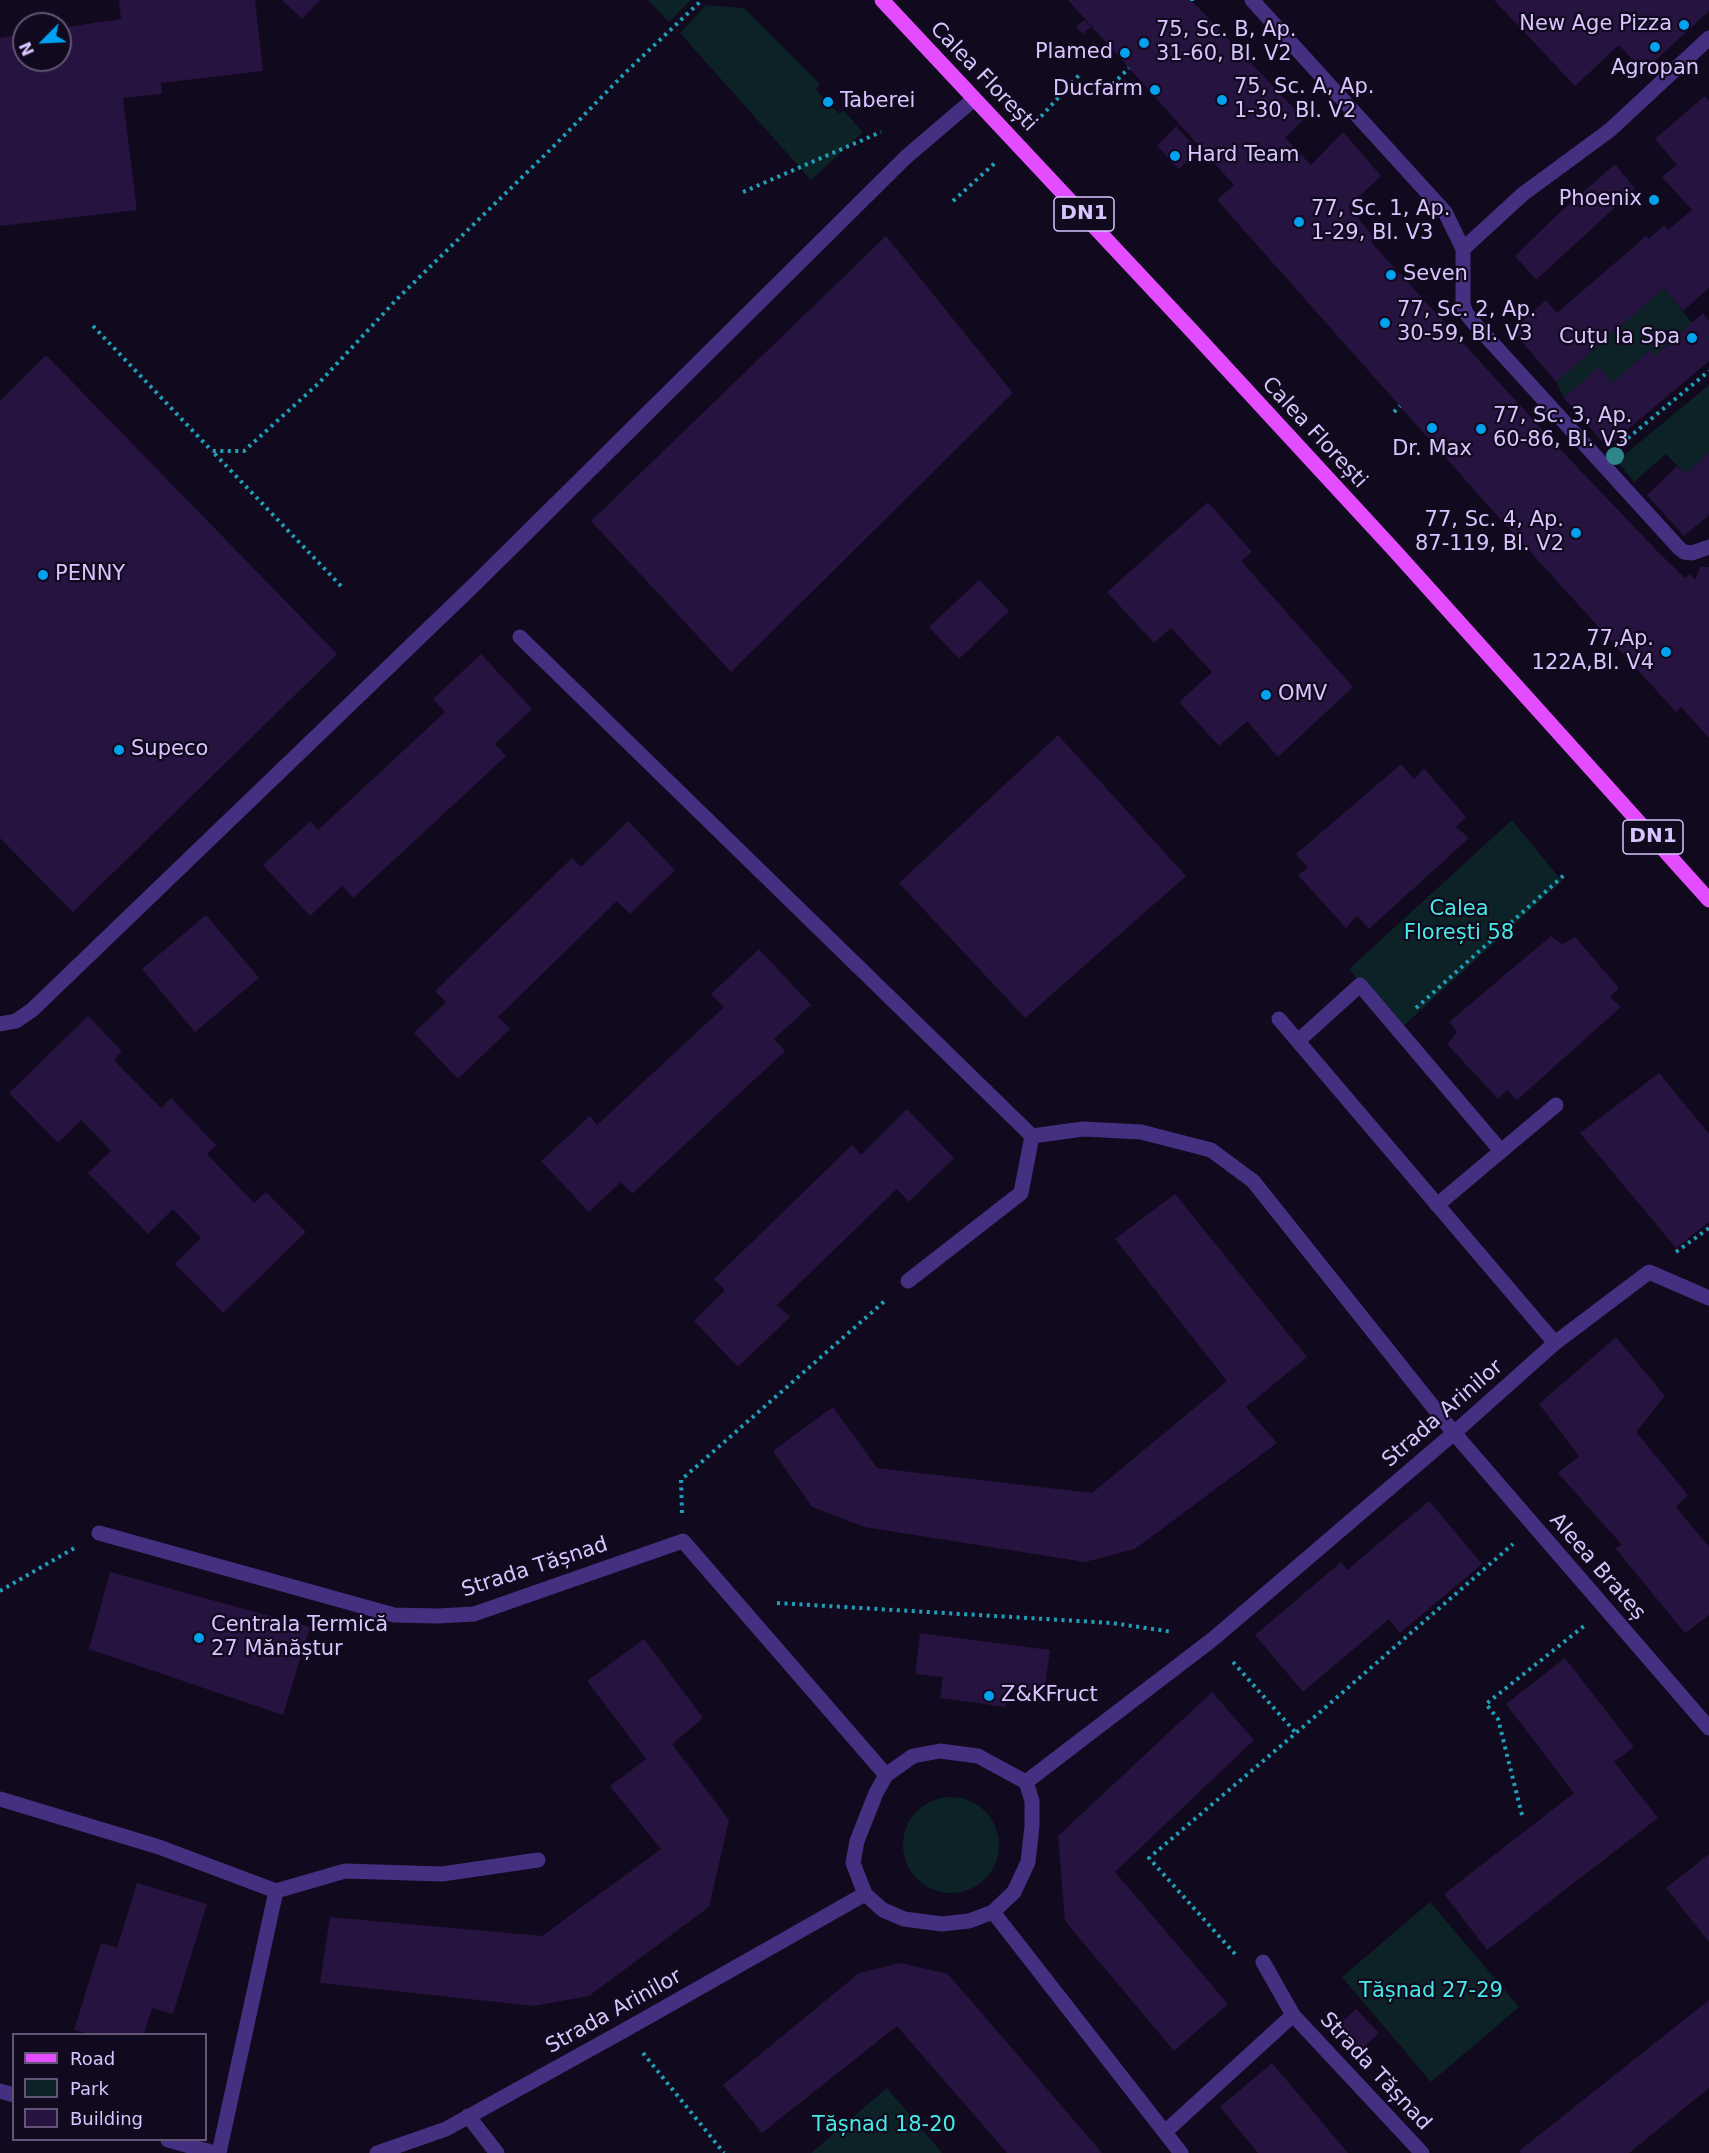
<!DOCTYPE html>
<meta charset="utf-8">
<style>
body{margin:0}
#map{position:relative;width:1709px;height:2153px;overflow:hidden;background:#11091d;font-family:"DejaVu Sans",sans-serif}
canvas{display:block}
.legend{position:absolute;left:12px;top:2033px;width:195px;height:108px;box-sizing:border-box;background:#11091d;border:2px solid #615477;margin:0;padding:8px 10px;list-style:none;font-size:18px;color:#d8c5ff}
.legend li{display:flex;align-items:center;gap:12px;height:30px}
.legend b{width:30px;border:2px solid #615477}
.north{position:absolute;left:12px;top:12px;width:60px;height:60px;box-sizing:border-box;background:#11091d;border:2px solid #615477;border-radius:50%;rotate:246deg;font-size:16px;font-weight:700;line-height:24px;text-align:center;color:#d8c5ff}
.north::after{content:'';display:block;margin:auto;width:21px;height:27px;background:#00a2f0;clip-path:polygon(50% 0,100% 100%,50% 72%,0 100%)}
</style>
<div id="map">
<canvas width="1709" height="2153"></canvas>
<ul class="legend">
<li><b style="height:8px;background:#e44cff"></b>Road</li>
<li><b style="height:16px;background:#0c2227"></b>Park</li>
<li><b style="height:16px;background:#26133f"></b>Building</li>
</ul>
<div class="north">N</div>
</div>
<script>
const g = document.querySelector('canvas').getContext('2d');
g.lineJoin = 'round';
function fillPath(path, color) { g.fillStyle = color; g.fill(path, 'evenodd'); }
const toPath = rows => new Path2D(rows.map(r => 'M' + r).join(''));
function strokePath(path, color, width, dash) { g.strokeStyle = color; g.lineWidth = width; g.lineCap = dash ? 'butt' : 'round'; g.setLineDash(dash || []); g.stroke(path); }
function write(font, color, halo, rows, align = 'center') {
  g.font = font + ' "DejaVu Sans",sans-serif'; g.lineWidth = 4.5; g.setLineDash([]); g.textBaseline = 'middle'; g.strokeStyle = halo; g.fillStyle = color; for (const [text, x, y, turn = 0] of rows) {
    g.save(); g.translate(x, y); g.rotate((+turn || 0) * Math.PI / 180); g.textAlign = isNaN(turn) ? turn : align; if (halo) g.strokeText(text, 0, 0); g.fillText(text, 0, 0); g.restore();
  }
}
const green = toPath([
 [648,0,691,0,669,22],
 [706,5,744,8,820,84,816,90,839,114,843,110,863,132,811,180,680,33],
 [1664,288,1692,323,1655,356,1650,350,1612,383,1599,368,1564,398,1556,382],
 [1709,385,1709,453,1685,474,1666,454,1634,482,1617,461],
 [1512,820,1562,881,1399,1030,1349,969],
 '903 1845a48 48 0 1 1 96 0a48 48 0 1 1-96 0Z',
 [1430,1902,1519,2007,1431,2082,1342,1977],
 [887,2088,942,2153,811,2153]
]);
const building = toPath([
 [119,0,255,0,263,71,161,83,162,94,123,98,137,210,0,226,0,38,24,34,24,60,60,60,60,28,121,19],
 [282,0,320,0,302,19],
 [1068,0,1191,0,1304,119,1285,138,1311,165,1343,132,1381,176,1348,207,1374,237,1371,242,1558,447,1661,555,1685,578,1690,574,1695,580,1700,567,1709,567,1709,738,1681,707,1676,712,1493,511,1217,200,1234,185],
 [1494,0,1709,0,1709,11,1644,71,1619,45,1575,86],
 [1084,20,1091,27,1083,34,1076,27],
 [1705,96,1709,101,1709,288,1683,311,1664,288,1556,382,1512,330,1546,300,1557,313,1646,236,1649,239,1664,225,1668,230,1692,210,1662,177,1677,165,1655,139],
 [1176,126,1198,151,1179,169,1157,146],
 [1615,164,1635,189,1536,280,1515,256,1557,215],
 [886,236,1013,393,731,672,591,521],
 [1703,313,1709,321,1709,361,1607,447,1564,398,1599,367,1612,383,1650,350,1655,356],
 [46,355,337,654,73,912,0,838,0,401],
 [1709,453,1709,515,1684,536,1647,495,1677,466,1685,474],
 [1208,502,1252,552,1241,561,1353,687,1278,757,1247,721,1219,746,1179,702,1212,672,1171,628,1154,643,1107,592],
 [979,580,1009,611,959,659,929,627],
 [481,654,532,709,495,744,506,756,353,898,342,886,310,916,263,865,310,821,318,830,445,712,433,699],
 [1058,735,1186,876,1025,1018,899,883],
 [1401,764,1414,779,1424,768,1466,817,1456,827,1469,838,1369,929,1357,916,1346,928,1298,875,1308,868,1296,854],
 [628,821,675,870,630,914,617,901,498,1017,510,1029,458,1079,414,1033,446,1002,435,991,572,858,581,867],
 [206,915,259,978,195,1032,142,969],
 [1551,936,1562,944,1575,937,1619,988,1610,997,1621,1007,1517,1100,1507,1090,1498,1099,1447,1044,1457,1032,1449,1022],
 [759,949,811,1005,774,1039,785,1051,632,1194,621,1182,589,1212,541,1161,590,1116,597,1125,724,1007,711,994],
 [88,1016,122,1051,114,1060,161,1108,171,1098,216,1145,207,1154,254,1203,266,1192,306,1232,223,1313,175,1264,201,1238,173,1209,148,1234,88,1173,111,1151,81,1120,58,1143,9,1093],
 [1659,1073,1709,1134,1709,1222,1676,1248,1580,1133],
 [907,1109,954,1158,909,1202,897,1189,777,1305,790,1317,738,1367,694,1321,725,1290,714,1279,852,1145,861,1155],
 [1175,1194,1307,1357,1246,1407,1277,1443,1135,1549,1085,1562,864,1527,812,1507,773,1451,833,1407,877,1468,1092,1493,1227,1381,1115,1239],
 [1616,1337,1665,1396,1636,1432,1688,1495,1676,1507,1709,1547,1709,1615,1685,1633,1615,1548,1622,1545,1558,1473,1579,1456,1539,1404],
 [1429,1501,1482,1564,1400,1633,1389,1619,1303,1692,1255,1635,1341,1562,1347,1570],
 [110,1572,310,1627,283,1715,89,1649],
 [920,1633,1050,1650,1044,1694,1008,1689,1006,1707,940,1698,943,1677,915,1674],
 [644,1639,703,1718,672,1744,729,1820,709,1907,589,1996,534,2006,320,1983,330,1917,542,1936,661,1849,610,1786,646,1759,587,1681],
 [1565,1658,1634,1747,1614,1762,1658,1818,1487,1950,1444,1894,1574,1793,1506,1704],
 [1212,1692,1254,1740,1115,1872,1228,2004,1174,2051,1065,1921,1058,1836],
 [1709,1854,1709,1942,1666,1888],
 [137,1883,207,1904,173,2014,152,2008,144,2034,90,2034,74,2030,101,1943,117,1948],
 [900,1963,948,1974,1102,2153,1007,2153,897,2026,762,2133,723,2085,859,1973],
 [1709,2000,1709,2088,1629,2153,1521,2153,1519,2151],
 [1356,2009,1379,2033,1356,2055,1333,2030],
 [1272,2063,1348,2153,1258,2153,1220,2107]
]);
const path = toPath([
 [1192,1,1192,0],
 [1102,95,1129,68],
 [1036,122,1080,74],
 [743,192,881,132],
 [953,201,995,163],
 [93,326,212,451],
 [1394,412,1400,406],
 [1622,443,1709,371],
 [341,586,212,451,244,451,319,383,397,299,551,149,626,72,702,0],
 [1595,631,1598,625],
 [1416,1008,1564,875],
 [1676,1252,1709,1228],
 [682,1513,681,1480,887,1299],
 [0,1591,76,1547],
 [777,1603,1112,1623,1173,1632],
 [1233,1662,1296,1733],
 [1522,1815,1498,1719,1486,1704,1584,1626],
 [1235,1954,1149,1858,1296,1733,1513,1544],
 [643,2053,724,2153]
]);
const service = toPath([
 [1252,0,1445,212,1463,249,1463,304,1466,313,1474,323,1679,548,1684,552,1692,553,1709,547],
 [1463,249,1523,194,1610,130,1709,38],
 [520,637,1032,1136,1083,1129,1141,1132,1211,1150,1253,1181,1454,1433,1555,1343,1279,1019],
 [0,1024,16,1021,32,1010,476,583,906,157,974,99],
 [1298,1041,1360,985,1501,1151],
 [1437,1205,1556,1105],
 [908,1281,1021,1193,1032,1136],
 [1555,1343,1649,1272,1709,1298],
 [0,1799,159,1847,276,1891,345,1871,442,1874,538,1860],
 [1263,1962,1293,2015],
 [219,2153,276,1891]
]);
const minor = toPath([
 [99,1533,394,1615,437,1616,474,1614,683,1541,886,1775],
 [940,1751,978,1756,1026,1782,1032,1801,1032,1826,1028,1862,1014,1892,993,1912,969,1921,942,1924,904,1919,883,1910,865,1894,853,1863,857,1841,876,1793,886,1775,913,1756,940,1751],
 [1026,1782,1213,1639,1454,1433,1709,1728],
 [993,1912,1181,2153],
 [0,2091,14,2095],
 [468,2116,497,2153],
 [1165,2132,1293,2015,1422,2153],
 [168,2140,215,2153],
 [377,2153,446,2129,625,2030,865,1894]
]);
const primary = toPath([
 [882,0,1192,331,1394,550,1709,900]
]);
const trees = [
 [1615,456]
];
const markers = [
 [1684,25,6,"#00a2f0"],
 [1144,43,6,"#00a2f0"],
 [1655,47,6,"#00a2f0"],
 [1125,53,6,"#00a2f0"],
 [1155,90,6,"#00a2f0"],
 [1222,100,6,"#00a2f0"],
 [828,102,6,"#00a2f0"],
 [1175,156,6,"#00a2f0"],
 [1654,200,6,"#00a2f0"],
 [1299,222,6,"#00a2f0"],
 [1391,275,6,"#00a2f0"],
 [1385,323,6,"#00a2f0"],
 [1692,338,6,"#00a2f0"],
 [1432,428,6,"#00a2f0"],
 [1481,429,6,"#00a2f0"],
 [1576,533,6,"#00a2f0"],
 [43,575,6,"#00a2f0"],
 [1666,652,6,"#00a2f0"],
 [1266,695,6,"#00a2f0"],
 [119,750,6,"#00a2f0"],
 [199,1638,6,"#00a2f0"],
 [989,1696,6,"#00a2f0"]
];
const shields = [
 [1084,214,60],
 [1653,837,60]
];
const shieldNames = [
 ["DN1",1084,214],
 ["DN1",1653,837]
];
const poiNames = [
 ["New Age Pizza",1672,25,"right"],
 ["75, Sc. B, Ap.",1156,31],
 ["31-60, Bl. V2",1156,55],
 ["Plamed",1113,53,"right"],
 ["Agropan",1655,69,"center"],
 ["75, Sc. A, Ap.",1234,88],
 ["1-30, Bl. V2",1234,112],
 ["Ducfarm",1143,90,"right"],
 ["Taberei",840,102],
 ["Hard Team",1187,156],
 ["Phoenix",1642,200,"right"],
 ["77, Sc. 1, Ap.",1311,210],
 ["1-29, Bl. V3",1311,234],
 ["Seven",1403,275],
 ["77, Sc. 2, Ap.",1397,311],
 ["30-59, Bl. V3",1397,335],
 ["Cuțu la Spa",1680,338,"right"],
 ["77, Sc. 3, Ap.",1493,417],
 ["60-86, Bl. V3",1493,441],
 ["Dr. Max",1432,450,"center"],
 ["77, Sc. 4, Ap.",1564,521,"right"],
 ["87-119, Bl. V2",1564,545,"right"],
 ["PENNY",55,575],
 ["77,Ap.",1654,640,"right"],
 ["122A,Bl. V4",1654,664,"right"],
 ["OMV",1278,695],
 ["Supeco",131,750],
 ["Centrala Termică",211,1626],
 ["27 Mănăștur",211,1650],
 ["Z&KFruct",1001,1696]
];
const streetNames = [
 ["Calea Florești",983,77,46],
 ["Calea Florești",1314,433,47],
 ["Strada Arinilor",1443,1414,-41],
 ["Aleea Brateș",1597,1567,49],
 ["Strada Tășnad",535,1568,-18],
 ["Strada Arinilor",614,2012,-29],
 ["Strada Tășnad",1375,2072,47]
];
const parkNames = [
 ["Calea",1459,910],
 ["Florești 58",1459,934],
 ["Tășnad 27-29",1431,1992],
 ["Tășnad 18-20",884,2126]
];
fillPath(green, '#0c2227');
fillPath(building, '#26133f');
strokePath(path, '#209fb8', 4, [3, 4.5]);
strokePath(service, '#442f81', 15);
strokePath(minor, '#442f81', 15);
strokePath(primary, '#e44cff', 15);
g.fillStyle = '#2e858c';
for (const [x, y] of trees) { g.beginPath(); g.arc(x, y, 9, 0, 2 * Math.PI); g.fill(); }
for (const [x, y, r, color] of markers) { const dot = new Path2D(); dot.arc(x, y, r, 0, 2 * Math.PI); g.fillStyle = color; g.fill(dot); strokePath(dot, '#11091d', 2); }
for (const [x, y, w] of shields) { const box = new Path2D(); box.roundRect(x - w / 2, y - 17, w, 34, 4.5); g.fillStyle = '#11091d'; g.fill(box); strokePath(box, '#d8c5ff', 1.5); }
write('bold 20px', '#d8c5ff', null, shieldNames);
write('21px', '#d8c5ff', '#11091d', poiNames, 'left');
write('21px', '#d8c5ff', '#11091d', streetNames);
write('21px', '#45ebe6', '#11091d', parkNames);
</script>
